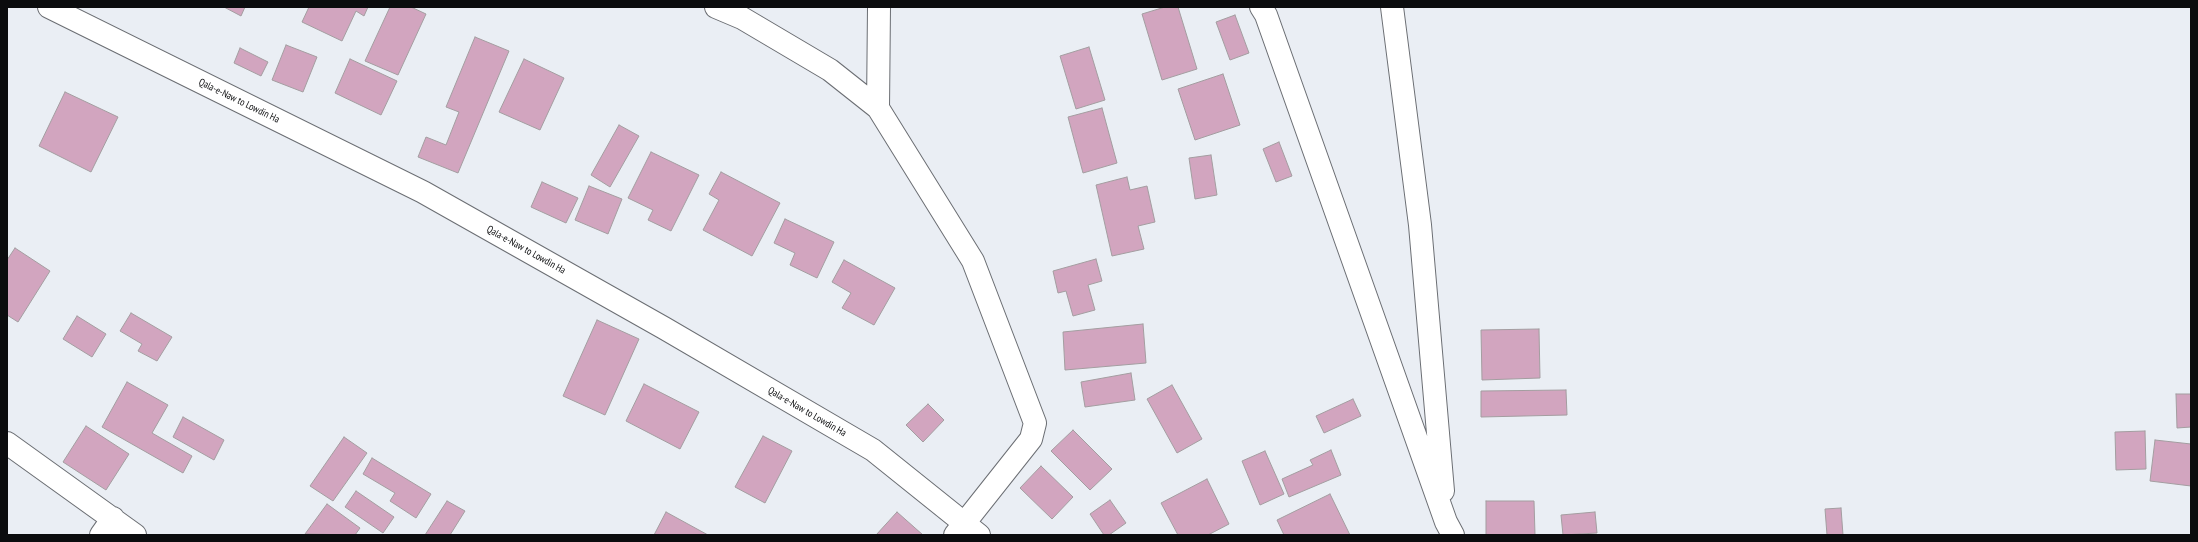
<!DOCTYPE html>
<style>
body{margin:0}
#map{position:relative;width:2198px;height:542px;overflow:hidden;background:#eaeef4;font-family:"PT Sans Narrow",sans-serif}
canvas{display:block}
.frame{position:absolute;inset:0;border:8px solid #0b0c0e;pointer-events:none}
</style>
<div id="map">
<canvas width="2198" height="542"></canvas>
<div class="frame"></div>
</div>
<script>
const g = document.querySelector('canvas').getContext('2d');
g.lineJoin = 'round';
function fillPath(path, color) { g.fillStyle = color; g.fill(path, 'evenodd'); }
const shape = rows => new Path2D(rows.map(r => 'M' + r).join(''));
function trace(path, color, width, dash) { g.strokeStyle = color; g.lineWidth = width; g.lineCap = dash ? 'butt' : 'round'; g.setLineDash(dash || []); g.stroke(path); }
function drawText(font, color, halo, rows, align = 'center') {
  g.font = font + ' "PT Sans Narrow",sans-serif'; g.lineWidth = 3.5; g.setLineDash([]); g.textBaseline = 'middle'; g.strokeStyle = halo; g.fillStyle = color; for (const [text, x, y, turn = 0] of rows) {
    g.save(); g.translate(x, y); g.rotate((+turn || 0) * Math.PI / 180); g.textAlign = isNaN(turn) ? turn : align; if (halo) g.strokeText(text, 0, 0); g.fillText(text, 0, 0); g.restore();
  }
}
const building = shape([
 [224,7,245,7,241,16,224,7],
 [309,7,368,7,364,16,356,11,342,41,302,22,309,7],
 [390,7,411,7,426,14,398,75,365,61,390,7],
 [1165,7,1178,7,1197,69,1162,80,1142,14,1165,7],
 [1235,15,1249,53,1230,60,1216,22,1235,15],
 [475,37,509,51,458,173,418,157,426,137,446,145,459,112,446,107,475,37],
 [286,45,317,57,303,92,272,80,286,45],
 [1089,47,1105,100,1076,109,1060,56,1089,47],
 [240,48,268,62,261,76,234,63,240,48],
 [350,59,397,81,381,115,335,93,350,59],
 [524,59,564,78,540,130,499,112,524,59],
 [1223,74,1240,125,1195,140,1178,89,1223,74],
 [65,92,118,117,91,172,39,146,65,92],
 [1102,108,1117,163,1083,173,1068,117,1102,108],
 [619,125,639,136,610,187,591,175,619,125],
 [1279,142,1292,176,1276,182,1263,149,1279,142],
 [651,152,699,175,671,231,648,220,653,210,628,198,651,152],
 [1211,155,1217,195,1195,199,1189,158,1211,155],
 [721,172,780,203,752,256,703,230,719,200,709,194,721,172],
 [1127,177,1130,190,1147,186,1155,222,1138,226,1144,249,1112,256,1096,185,1127,177],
 [542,182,578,198,566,223,531,207,542,182],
 [589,186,622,199,608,234,575,220,589,186],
 [785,219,834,242,817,278,790,265,795,253,774,243,785,219],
 [15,248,50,271,18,322,7,315,7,260,15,248],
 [1096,259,1102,281,1088,285,1095,310,1073,316,1066,291,1058,293,1053,271,1096,259],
 [844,260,895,288,874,325,842,308,851,293,832,282,844,260],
 [131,313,172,337,157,361,138,351,142,344,120,331,131,313],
 [77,316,106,334,92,357,63,339,77,316],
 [597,320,639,339,605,415,563,396,597,320],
 [1143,324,1146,363,1065,370,1063,332,1143,324],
 [1539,329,1540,378,1482,380,1481,330,1539,329],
 [1131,373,1135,400,1085,407,1081,382,1131,373],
 [127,382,168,405,152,433,192,456,183,473,102,427,127,382],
 [644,384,699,412,680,449,626,421,644,384],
 [1172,385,1202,439,1177,453,1147,399,1172,385],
 [1566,390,1567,415,1481,417,1481,391,1566,390],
 [2176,394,2191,394,2191,427,2177,428,2176,394],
 [1353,399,1361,416,1324,433,1316,416,1353,399],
 [928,404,944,420,923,442,906,425,928,404],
 [183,417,224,440,214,460,173,437,183,417],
 [86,426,129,454,106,490,63,462,86,426],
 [1073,430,1112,469,1090,490,1051,451,1073,430],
 [2145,431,2146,469,2116,470,2115,432,2145,431],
 [763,436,792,451,765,503,735,487,763,436],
 [344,437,367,453,333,501,310,486,344,437],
 [2155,440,2191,444,2191,486,2150,481,2155,440],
 [1331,450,1341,475,1289,497,1282,479,1313,465,1310,460,1331,450],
 [1265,451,1284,494,1260,505,1242,461,1265,451],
 [372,458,431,494,416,518,390,501,395,493,363,474,372,458],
 [1041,466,1073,497,1052,519,1020,488,1041,466],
 [1207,479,1229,524,1208,535,1178,535,1161,503,1207,479],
 [356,491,394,517,383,533,345,507,356,491],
 [1330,494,1350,535,1284,535,1277,520,1330,494],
 [1110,500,1126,523,1109,535,1104,535,1090,514,1110,500],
 [447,501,465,511,450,535,425,535,447,501],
 [1486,501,1534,501,1535,535,1486,535,1486,501],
 [327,504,360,528,355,535,305,534,327,504],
 [1841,508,1843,535,1827,535,1825,509,1841,508],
 [666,512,708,535,654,535,666,512],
 [897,512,923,535,876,535,897,512],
 [1595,512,1597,533,1563,535,1561,515,1595,512]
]);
const minor = shape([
 [716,7,742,18,830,70,878,108,973,261,1035,423,1031,439,955,535],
 [1261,7,1266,15,1446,522,1453,535],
 [1392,7,1420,225,1443,491],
 [878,108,879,7],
 [7,443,135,535],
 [101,535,113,518]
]);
const secondary = shape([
 [49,7,423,192,664,328,873,450,979,535]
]);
const streetNames = [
 ["Qala-e-Naw to Lowdin Ha",239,101,26],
 ["Qala-e-Naw to Lowdin Ha",526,250,29],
 ["Qala-e-Naw to Lowdin Ha",807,412,30]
];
fillPath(building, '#d2a5bf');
trace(building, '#a39da0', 1);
trace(minor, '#6b6e73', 24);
trace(secondary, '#6b6e73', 24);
trace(minor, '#fff', 22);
trace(secondary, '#fff', 22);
drawText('10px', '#0b0c0e', '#fff', streetNames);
</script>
